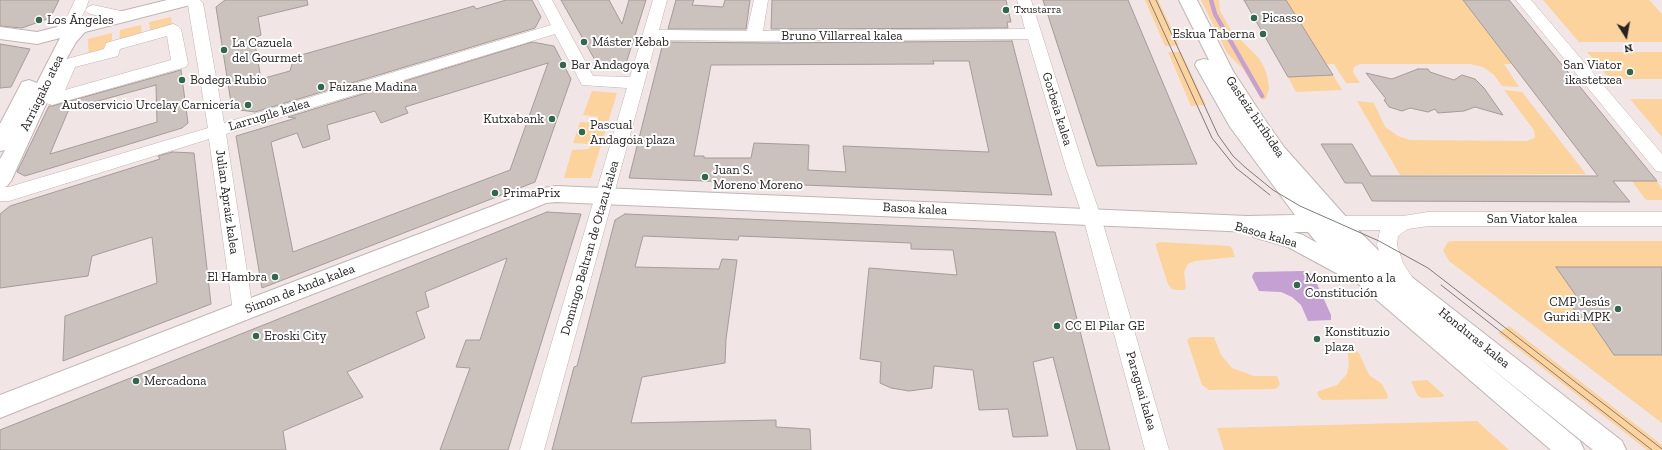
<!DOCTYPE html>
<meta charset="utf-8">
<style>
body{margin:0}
#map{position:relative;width:1662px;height:450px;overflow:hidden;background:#f1e5e5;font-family:"Zilla Slab",serif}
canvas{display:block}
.north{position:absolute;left:1606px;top:16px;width:40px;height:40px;-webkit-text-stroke:3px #fff;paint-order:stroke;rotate:169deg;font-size:11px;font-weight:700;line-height:16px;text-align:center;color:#272323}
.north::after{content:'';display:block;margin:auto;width:14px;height:18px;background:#272323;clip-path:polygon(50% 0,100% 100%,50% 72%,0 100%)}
</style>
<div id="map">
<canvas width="1662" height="450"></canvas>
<div class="north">N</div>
</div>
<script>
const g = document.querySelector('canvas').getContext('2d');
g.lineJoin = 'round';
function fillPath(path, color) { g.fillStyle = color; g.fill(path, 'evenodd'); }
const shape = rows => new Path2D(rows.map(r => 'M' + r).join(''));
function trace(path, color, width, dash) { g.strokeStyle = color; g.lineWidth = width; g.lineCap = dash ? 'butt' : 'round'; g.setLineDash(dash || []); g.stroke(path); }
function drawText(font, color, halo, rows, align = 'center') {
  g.font = font + ' "Zilla Slab",serif'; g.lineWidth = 4; g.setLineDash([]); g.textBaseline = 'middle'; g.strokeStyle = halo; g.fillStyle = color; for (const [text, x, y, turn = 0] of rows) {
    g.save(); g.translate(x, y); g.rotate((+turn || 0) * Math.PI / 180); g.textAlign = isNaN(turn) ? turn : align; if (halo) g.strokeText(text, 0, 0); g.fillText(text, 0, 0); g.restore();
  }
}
const green = shape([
 [1145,0,1158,0,1179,45,1165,46],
 [1201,0,1219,0,1220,11,1231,30,1258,57,1263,65,1267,75,1269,88,1266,99,1262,100,1243,69,1227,53],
 [1286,0,1463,0,1512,64,1504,64,1519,87,1502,86,1494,75,1483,67,1470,64,1360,64,1354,67,1353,72,1360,83,1346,83,1334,64,1325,64],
 [1543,0,1649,0,1662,14,1662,42,1579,42],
 [171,17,173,29,151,35,149,22],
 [141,25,142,38,119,44,120,30],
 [112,33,112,52,89,59,88,39],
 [1168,52,1181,52,1206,105,1191,106],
 [1587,52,1662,52,1662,79,1610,79],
 [1333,75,1342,90,1296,92,1288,77],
 [1504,90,1522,92,1586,174,1400,175,1357,101,1374,103,1385,127,1398,136,1410,140,1526,141,1535,138,1534,130],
 [592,91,617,93,591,178,564,178,572,150,589,149,590,144,573,143,580,122,597,123,598,117,583,115],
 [1630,99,1662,99,1662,137],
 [1632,181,1657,181,1662,190,1662,200,1646,200],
 [1453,241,1662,241,1662,423,1449,261,1443,250,1448,242],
 [1160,242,1229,246,1232,248,1235,257,1195,261,1188,264,1184,272,1186,288,1184,290,1176,290,1172,289,1168,284,1156,247,1156,244],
 [1509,326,1662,445,1662,450,1647,450,1498,333],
 [1191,337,1214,337,1221,355,1232,368,1254,376,1277,376,1280,384,1278,387,1275,389,1209,390,1202,385,1187,340],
 [1351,347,1359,353,1369,375,1382,384,1388,396,1387,399,1322,400,1319,397,1317,393,1319,391,1337,385,1347,374,1349,365,1347,348],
 [1427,380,1444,395,1443,397,1422,398,1418,396,1411,382,1413,381],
 [1477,421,1509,450,1224,450,1217,428]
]);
const water = shape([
 [1303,271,1307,271,1313,275,1331,315,1331,320,1308,321,1301,305,1292,297,1281,292,1259,291,1252,277,1253,274,1255,272]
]);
const stream = shape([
 [1211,0,1215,14,1262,96]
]);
const building = shape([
 [0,0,59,0,50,18,22,28,0,26,0,0],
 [225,0,307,0,308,5,258,17,261,35,254,38,261,79,290,71,294,57,474,6,476,9,506,0,532,0,541,17,535,28,255,112,232,109,216,7,225,0],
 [561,0,609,0,622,24,629,0,646,0,624,70,600,69,561,0],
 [676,0,694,0,692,5,723,7,725,0,750,0,746,29,668,29,676,0],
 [772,0,1006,0,1011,22,1007,22,1008,28,771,29,772,0],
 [1043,0,1128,0,1197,164,1097,166,1043,0],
 [1244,0,1286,0,1333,75,1288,77,1244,0],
 [1463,0,1509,0,1657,181,1613,181,1630,202,1372,201,1362,183,1345,183,1321,144,1352,144,1371,176,1598,176,1463,0],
 [1012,41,1052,195,629,178,663,43,665,42,770,43,1012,41],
 [933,61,969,61,989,152,843,146,846,172,808,170,809,145,754,143,751,158,704,158,704,156,694,156,711,65,934,64,933,61],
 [532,42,554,46,571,79,535,182,262,288,236,136,296,118,288,117,532,42],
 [548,63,510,170,293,252,271,142,297,133,303,148,330,139,327,125,375,111,381,123,408,113,405,107,548,63],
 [0,44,30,49,11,87,0,88,0,44],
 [1418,69,1428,69,1430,72,1454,80,1462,75,1475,79,1484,88,1503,115,1475,107,1464,111,1438,113,1435,109,1428,112,1410,108,1402,111,1389,107,1384,100,1386,99,1366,73,1392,79,1418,69],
 [181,70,188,123,182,128,25,176,17,172,49,106,52,106,181,70],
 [156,85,157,122,50,154,69,109,156,85],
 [172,152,194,153,211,304,63,361,65,316,157,283,152,237,92,256,88,276,0,288,0,214,10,206,160,159,158,156,172,152],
 [547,212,581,214,508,450,440,450,470,368,456,367,466,340,480,340,507,258,425,292,429,307,416,312,425,338,347,372,363,397,283,431,286,450,0,450,0,430,547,212],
 [625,214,1055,232,1110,450,1077,450,1053,357,1033,362,1048,436,1013,437,1008,409,979,410,973,370,934,366,932,388,909,391,891,388,880,383,881,362,860,359,869,268,957,275,953,250,911,249,911,243,739,236,738,240,643,236,635,267,719,269,722,259,737,260,726,339,725,363,642,377,631,423,776,420,776,427,810,429,811,450,552,450,574,367,577,366,615,220,625,214],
 [1556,267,1662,267,1662,355,1614,355,1588,317,1579,317,1568,300,1579,300,1556,267]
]);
const street = shape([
 [75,0,89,0,85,10,88,7,93,5,130,13,133,16,130,19,125,21,112,20,88,13,85,10,80,20,64,36,59,38,54,36,51,33,68,15,75,0],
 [184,0,200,0,203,3,224,123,551,25,538,0,552,0,593,76,630,77,653,0,667,0,659,30,747,31,754,0,768,0,763,31,1025,29,1017,0,1031,0,1084,168,1101,217,1169,450,1145,450,1083,217,1066,168,1028,39,753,41,656,40,544,450,520,450,627,88,582,85,555,34,226,134,253,311,250,317,243,319,236,317,233,311,209,139,9,201,0,201,0,187,9,187,208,128,188,5,184,0],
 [1516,0,1531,0,1662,154,1662,172,1656,171,1516,0],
 [173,24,178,26,181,29,188,63,186,67,52,105,46,103,44,99,63,60,104,49,106,43,173,24],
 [167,36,171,60,65,90,75,67,118,56,120,49,167,36],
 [1428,212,1662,212,1662,226,1428,226,1408,229,1398,236,1397,245,1403,263,1417,285,1414,291,1407,293,1400,291,1384,265,1377,245,1380,230,1338,230,1331,228,1329,223,1331,218,1338,216,1403,216,1428,212]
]);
const secondary = shape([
 [167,0,197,0,194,4,85,32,76,42,67,58,11,181,7,186,0,189,0,159,5,150,0,151,0,124,22,82,29,80,37,83,60,38,37,44,0,39,0,27,37,32,167,0]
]);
const primary = shape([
 [1179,0,1197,0,1233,71,1265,120,1284,147,1356,228,1381,253,1622,441,1626,450,1593,450,1474,354,1580,441,1584,450,1551,450,1349,276,1346,277,1338,274,1288,247,1253,237,1251,232,556,202,546,203,527,211,251,318,0,418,0,395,235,304,511,199,544,188,556,186,1247,216,1295,215,1230,127,1195,65,1197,61,1204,59,1209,60,1179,0],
 [1293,232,1308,232,1317,243,1303,235,1293,232]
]);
const tram = shape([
 [1149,0,1212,138,1236,168,1270,195],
 [1156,0,1218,135,1233,156,1246,168,1273,190,1300,206,1379,241,1428,268,1662,449],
 [1441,285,1652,450]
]);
const markers = [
 [1006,10,4,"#31674d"],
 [1254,18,4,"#31674d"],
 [39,20,4,"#31674d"],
 [1263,34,4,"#31674d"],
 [584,42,4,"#31674d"],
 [224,50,4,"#31674d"],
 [563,65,4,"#31674d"],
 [1630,72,4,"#31674d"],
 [182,80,4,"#31674d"],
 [321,87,4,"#31674d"],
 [248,105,4,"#31674d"],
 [552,119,4,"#31674d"],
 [582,132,4,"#31674d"],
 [705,177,4,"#31674d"],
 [495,193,4,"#31674d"],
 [275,277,4,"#31674d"],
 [1297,285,4,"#31674d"],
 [1618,309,4,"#31674d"],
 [1057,326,4,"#31674d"],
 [256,336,4,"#31674d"],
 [1317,339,4,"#31674d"],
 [136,381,4,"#31674d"]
];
const farPoinames = [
 ["Txustarra",1014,10]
];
const poiNames = [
 ["Picasso",1262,18],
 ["Los Ángeles",47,20],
 ["Eskua Taberna",1255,34,"right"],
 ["Máster Kebab",592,42],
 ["La Cazuela",232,43],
 ["del Gourmet",232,58],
 ["Bar Andagoya",571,65],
 ["San Viator",1622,65,"right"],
 ["ikastetxea",1622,80,"right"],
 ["Bodega Rubio",190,80],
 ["Faizane Madina",329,87],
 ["Autoservicio Urcelay Carnicería",240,105,"right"],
 ["Kutxabank",544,119,"right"],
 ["Pascual",590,125],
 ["Andagoia plaza",590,140],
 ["Juan S.",713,170],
 ["Moreno Moreno",713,185],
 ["PrimaPrix",503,193],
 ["El Hambra",267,277,"right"],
 ["Monumento a la",1305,278],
 ["Constitución",1305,293],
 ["CMP Jesús",1610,302,"right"],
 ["Guridi MPK",1610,317,"right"],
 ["CC El Pilar GE",1065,326],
 ["Konstituzio",1325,332],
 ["plaza",1325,347],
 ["Eroski City",264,336],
 ["Mercadona",144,381]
];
const streetNames = [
 ["Bruno Villarreal kalea",842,36],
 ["Arriagako atea",42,93,-64],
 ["Gorbeia kalea",1057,109,73],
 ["Larrugile kalea",269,115,-17],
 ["Gasteiz hiribidea",1255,117,56],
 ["Julian Apraiz kalea",227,202,82],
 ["Basoa kalea",915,209,3],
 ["San Viator kalea",1532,219],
 ["Basoa kalea",1266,235,16],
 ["Domingo Beltran de Otazu kalea",590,248,-74],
 ["Simon de Anda kalea",300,289,-21],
 ["Honduras kalea",1474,338,39],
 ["Paraguai kalea",1141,391,74]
];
fillPath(green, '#fcd39d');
fillPath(water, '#c5a0d3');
trace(stream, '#c5a0d3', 4.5);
fillPath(building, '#cbc1bd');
trace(building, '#a59b97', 1);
trace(street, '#c0b5b5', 1);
trace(secondary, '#c0b5b5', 2);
trace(primary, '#c0b5b5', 2);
fillPath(street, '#fff');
fillPath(secondary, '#fff');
fillPath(primary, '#fff');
trace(tram, '#827a7a', 1);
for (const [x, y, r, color] of markers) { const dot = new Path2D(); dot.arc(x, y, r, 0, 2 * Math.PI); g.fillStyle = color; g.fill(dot); trace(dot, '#fff', 1.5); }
drawText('11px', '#272323', '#fff', farPoinames, 'left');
drawText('13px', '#272323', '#fff', poiNames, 'left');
drawText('13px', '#272323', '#fff', streetNames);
</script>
